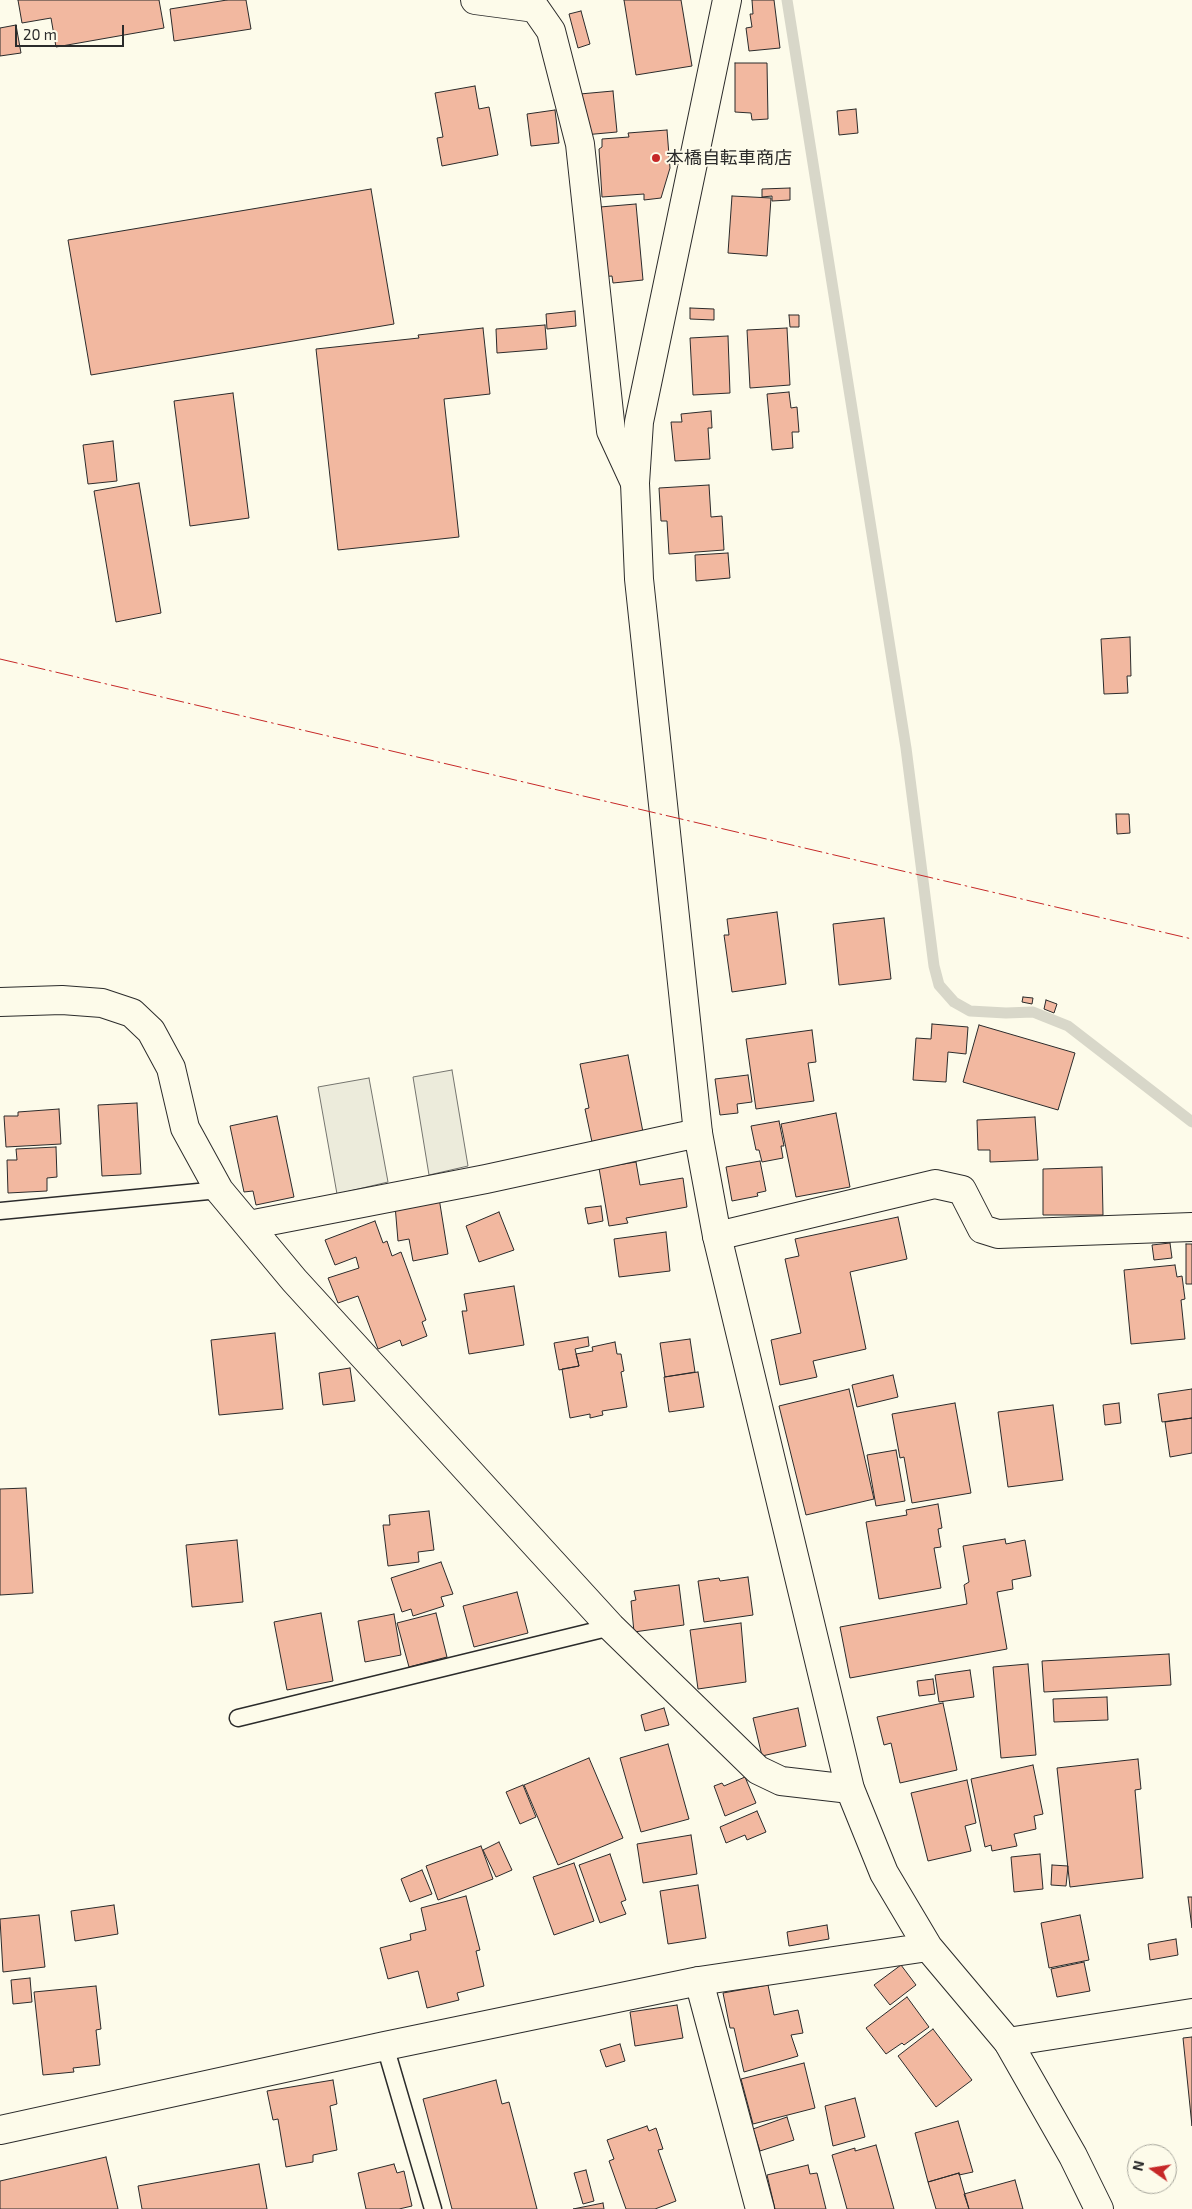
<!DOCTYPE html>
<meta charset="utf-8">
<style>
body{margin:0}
#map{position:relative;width:1192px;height:2209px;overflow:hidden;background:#fdfbea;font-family:"Exo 2",sans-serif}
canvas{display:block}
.north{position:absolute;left:1127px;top:2144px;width:50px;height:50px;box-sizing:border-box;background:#fdfbea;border:1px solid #a9a89e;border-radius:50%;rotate:283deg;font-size:14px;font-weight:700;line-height:20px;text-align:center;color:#2b2b2b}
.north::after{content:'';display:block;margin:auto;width:18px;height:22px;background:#c62828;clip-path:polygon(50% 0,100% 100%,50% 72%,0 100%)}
.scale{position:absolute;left:15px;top:25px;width:109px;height:22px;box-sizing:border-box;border:2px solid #2b2b2b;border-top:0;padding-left:6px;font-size:15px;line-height:18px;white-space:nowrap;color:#2b2b2b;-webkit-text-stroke:4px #fdfbea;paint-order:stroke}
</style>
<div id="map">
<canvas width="1192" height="2209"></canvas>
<div class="north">N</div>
<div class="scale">20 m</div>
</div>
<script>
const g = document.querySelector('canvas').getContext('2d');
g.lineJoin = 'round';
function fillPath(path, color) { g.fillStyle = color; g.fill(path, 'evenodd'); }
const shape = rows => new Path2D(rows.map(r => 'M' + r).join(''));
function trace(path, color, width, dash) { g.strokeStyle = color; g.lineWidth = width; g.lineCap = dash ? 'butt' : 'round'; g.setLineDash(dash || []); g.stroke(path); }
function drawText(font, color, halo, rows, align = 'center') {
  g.font = font + ' "Exo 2","Noto Sans JP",sans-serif'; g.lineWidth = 4; g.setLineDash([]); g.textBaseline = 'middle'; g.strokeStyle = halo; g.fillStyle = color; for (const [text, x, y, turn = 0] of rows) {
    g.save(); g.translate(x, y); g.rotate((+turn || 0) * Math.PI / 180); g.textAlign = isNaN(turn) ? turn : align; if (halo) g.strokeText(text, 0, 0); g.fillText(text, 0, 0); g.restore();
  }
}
const green = shape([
 [452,1070,468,1166,429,1175,413,1077,452,1070],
 [369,1078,388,1182,337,1194,318,1087,369,1078]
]);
const stream = shape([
 [787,0,906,748,934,966,939,985,954,1002,970,1011,1006,1013,1033,1012,1068,1026,1192,1122]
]);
const building = shape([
 [18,0,159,0,164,28,56,47,51,18,22,23,18,0],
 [227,0,246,0,251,29,174,41,170,9,227,0],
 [624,0,681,0,692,66,636,75,624,0],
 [752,0,774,0,780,48,749,51,746,28,752,27,750,14,753,14,752,0],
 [581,11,590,44,578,48,569,14,581,11],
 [16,25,21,53,0,56,0,28,16,25],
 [735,63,767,63,768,119,752,120,751,113,735,112,735,63],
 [475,86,479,109,489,107,498,155,442,166,437,138,443,137,435,93,475,86],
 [613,91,617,132,584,135,580,94,613,91],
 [856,109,858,133,839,135,837,111,856,109],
 [555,110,559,143,531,146,527,114,555,110],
 [667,130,670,168,661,198,644,200,644,194,602,197,599,149,602,147,602,139,629,137,628,133,667,130],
 [790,188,790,200,772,201,772,196,762,197,762,189,790,188],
 [371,189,394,324,91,375,68,240,371,189],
 [732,196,771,198,767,256,728,253,732,196],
 [636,204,643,280,613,283,612,276,599,277,600,207,636,204],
 [690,308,714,309,714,320,690,319,690,308],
 [575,311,576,326,547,329,546,314,575,311],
 [789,315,799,315,799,327,790,327,789,315],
 [545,325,547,349,497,353,496,329,545,325],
 [483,328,490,394,444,399,459,537,338,550,316,349,419,338,418,335,483,328],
 [787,328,790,385,750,388,747,330,787,328],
 [728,336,730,393,693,395,690,338,728,336],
 [789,392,791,408,797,407,799,432,792,432,793,448,772,450,767,394,789,392],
 [233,393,249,518,190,526,174,401,233,393],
 [711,411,712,428,708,428,710,459,675,461,671,422,682,422,681,414,711,411],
 [113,441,117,481,88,484,83,445,113,441],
 [139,483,161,613,116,622,94,491,139,483],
 [709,485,711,517,722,516,724,550,669,554,667,521,661,521,659,488,709,485],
 [728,553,730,578,696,581,695,555,728,553],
 [1130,637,1131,676,1127,676,1128,693,1104,694,1101,639,1130,637],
 [1116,814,1129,814,1130,833,1117,834,1116,814],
 [777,912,786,984,732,992,724,935,729,935,727,919,777,912],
 [884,918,891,979,839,985,833,924,884,918],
 [1023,997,1033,998,1032,1004,1022,1002,1023,997],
 [1046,1000,1057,1004,1054,1013,1044,1009,1046,1000],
 [932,1024,968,1027,966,1054,948,1052,946,1082,913,1080,916,1038,931,1039,932,1024],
 [979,1025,1075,1053,1058,1110,963,1082,979,1025],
 [812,1030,816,1062,808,1063,814,1101,756,1109,746,1039,812,1030],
 [628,1055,643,1132,592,1142,585,1109,589,1108,580,1064,628,1055],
 [748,1075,752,1102,737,1104,738,1113,720,1115,715,1079,748,1075],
 [137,1103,141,1174,102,1176,98,1105,137,1103],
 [59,1109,61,1144,6,1147,4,1116,18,1116,18,1112,59,1109],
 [836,1113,850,1187,796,1197,781,1124,836,1113],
 [277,1116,294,1197,256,1205,253,1191,244,1192,230,1126,277,1116],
 [1035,1117,1038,1160,990,1162,990,1150,978,1150,977,1120,1035,1117],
 [779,1121,784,1146,781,1146,783,1158,762,1162,759,1150,756,1150,751,1126,779,1121],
 [56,1147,57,1177,47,1178,47,1191,8,1193,7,1160,17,1160,16,1149,56,1147],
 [760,1161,766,1191,757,1193,758,1196,732,1201,726,1167,760,1161],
 [636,1162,640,1185,683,1178,687,1207,626,1218,628,1223,609,1226,599,1168,636,1162],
 [1102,1167,1103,1215,1043,1215,1043,1169,1102,1167],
 [439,1198,448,1254,413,1261,409,1239,398,1241,395,1205,439,1198],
 [601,1206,603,1221,588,1224,585,1208,601,1206],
 [499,1212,514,1250,479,1262,466,1226,499,1212],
 [898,1217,907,1259,850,1272,866,1349,813,1361,817,1377,780,1385,771,1340,801,1333,785,1259,799,1256,795,1239,898,1217],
 [375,1221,383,1243,387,1241,392,1256,401,1252,426,1320,422,1322,427,1336,402,1346,400,1340,378,1349,358,1296,338,1303,328,1278,359,1268,356,1257,335,1265,325,1240,375,1221],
 [666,1232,670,1271,619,1277,614,1239,666,1232],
 [1170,1243,1172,1258,1154,1260,1152,1245,1170,1243],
 [1186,1244,1192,1244,1192,1284,1186,1284,1186,1244],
 [1175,1265,1177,1277,1182,1276,1185,1299,1181,1300,1185,1339,1131,1344,1124,1270,1175,1265],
 [514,1286,524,1345,469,1354,462,1311,467,1311,464,1294,514,1286],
 [275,1333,283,1409,219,1415,211,1340,275,1333],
 [588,1337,589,1346,575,1349,579,1366,559,1370,554,1343,588,1337],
 [690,1339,695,1372,665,1377,660,1343,690,1339],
 [615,1342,617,1354,621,1354,624,1371,621,1372,627,1407,602,1411,603,1415,590,1418,590,1414,570,1418,562,1369,579,1366,576,1354,593,1351,592,1347,615,1342],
 [350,1368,355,1401,323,1405,319,1373,350,1368],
 [698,1372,704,1407,669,1412,664,1377,698,1372],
 [893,1375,898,1397,857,1407,852,1385,893,1375],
 [849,1389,874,1499,806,1515,779,1406,849,1389],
 [1192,1389,1192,1418,1162,1422,1158,1394,1192,1389],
 [955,1403,971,1493,912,1503,904,1457,900,1458,892,1414,955,1403],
 [1119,1403,1121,1423,1105,1425,1103,1405,1119,1403],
 [1053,1405,1063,1480,1008,1487,998,1412,1053,1405],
 [1192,1418,1192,1453,1170,1457,1165,1422,1192,1418],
 [896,1450,905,1501,876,1506,867,1455,896,1450],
 [26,1488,33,1593,0,1595,0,1489,26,1488],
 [938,1504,942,1528,938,1529,941,1547,934,1548,941,1588,879,1599,866,1522,907,1515,906,1510,938,1504],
 [429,1511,434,1550,418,1552,419,1562,388,1566,383,1525,390,1525,389,1515,429,1511],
 [1005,1539,1006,1544,1025,1540,1031,1576,1012,1580,1013,1589,997,1592,1007,1649,850,1678,840,1627,967,1604,964,1585,969,1582,963,1546,1005,1539],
 [237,1540,243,1602,192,1607,186,1545,237,1540],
 [441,1562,453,1594,441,1597,444,1606,413,1616,411,1609,402,1612,391,1578,441,1562],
 [748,1577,753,1615,704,1622,698,1581,719,1578,720,1581,748,1577],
 [679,1585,684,1625,634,1632,631,1601,636,1600,634,1591,679,1585],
 [517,1592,528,1633,474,1647,463,1606,517,1592],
 [321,1613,333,1681,287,1690,274,1622,321,1613],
 [436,1613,447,1657,409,1667,397,1623,436,1613],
 [394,1614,401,1655,365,1662,358,1621,394,1614],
 [741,1623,746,1682,698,1689,690,1630,741,1623],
 [1169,1654,1171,1685,1044,1692,1042,1661,1169,1654],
 [1028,1664,1036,1755,1001,1758,993,1667,1028,1664],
 [970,1670,974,1697,939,1702,935,1675,970,1670],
 [933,1679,935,1694,919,1696,917,1681,933,1679],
 [1107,1697,1108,1720,1054,1722,1053,1699,1107,1697],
 [943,1703,957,1770,900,1783,891,1743,884,1745,877,1717,943,1703],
 [664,1708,669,1725,645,1731,641,1715,664,1708],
 [798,1708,806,1746,762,1756,753,1718,798,1708],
 [668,1744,689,1819,641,1832,620,1758,668,1744],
 [589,1758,623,1838,558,1865,524,1785,589,1758],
 [1138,1759,1141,1789,1135,1790,1143,1878,1070,1887,1057,1768,1138,1759],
 [1033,1765,1043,1814,1034,1816,1036,1829,1014,1834,1017,1846,992,1851,991,1845,985,1847,971,1779,1033,1765],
 [745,1777,756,1803,725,1816,714,1786,722,1783,724,1786,745,1777],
 [967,1780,976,1823,965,1826,971,1851,928,1861,911,1793,967,1780],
 [523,1785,536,1817,520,1824,506,1792,523,1785],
 [757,1811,766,1832,747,1840,745,1835,726,1843,720,1827,757,1811],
 [691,1835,697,1874,643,1883,637,1844,691,1835],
 [499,1842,512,1870,496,1877,483,1850,499,1842],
 [481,1846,493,1879,438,1900,426,1866,481,1846],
 [610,1854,626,1900,621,1902,626,1914,600,1923,579,1865,610,1854],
 [1040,1854,1043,1889,1014,1892,1011,1857,1040,1854],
 [574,1863,594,1921,554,1935,533,1877,574,1863],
 [1052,1865,1068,1866,1066,1886,1051,1885,1052,1865],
 [422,1870,432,1894,410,1902,401,1879,422,1870],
 [698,1885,706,1938,668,1944,660,1891,698,1885],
 [466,1896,480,1950,476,1951,484,1986,457,1993,459,2000,427,2008,418,1971,388,1979,380,1948,411,1940,410,1934,426,1930,421,1908,466,1896],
 [1188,1897,1192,1897,1192,1928,1188,1897],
 [114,1905,118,1934,75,1941,71,1911,114,1905],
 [39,1915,45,1967,3,1972,0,1919,39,1915],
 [1080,1915,1089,1960,1049,1968,1041,1923,1080,1915],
 [827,1925,829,1939,789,1946,787,1932,827,1925],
 [1176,1939,1178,1955,1150,1960,1148,1944,1176,1939],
 [1084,1962,1090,1991,1057,1997,1051,1969,1084,1962],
 [901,1965,916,1985,890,2005,874,1985,901,1965],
 [30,1978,32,2002,13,2004,11,1980,30,1978],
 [768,1985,774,2015,798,2010,803,2033,791,2035,798,2056,744,2072,734,2028,730,2028,723,1993,768,1985],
 [96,1986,101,2029,96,2030,100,2065,73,2068,74,2072,43,2075,34,1992,96,1986],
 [907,1997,929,2027,904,2045,902,2043,886,2054,866,2028,907,1997],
 [677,2005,683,2038,635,2046,630,2012,677,2005],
 [933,2029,972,2080,936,2107,898,2056,933,2029],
 [1192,2037,1192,2126,1183,2038,1192,2037],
 [620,2044,625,2061,606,2067,600,2050,620,2044],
 [804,2063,815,2108,753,2124,741,2079,804,2063],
 [333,2080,337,2104,330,2106,337,2150,313,2155,313,2162,286,2167,278,2119,273,2120,267,2091,333,2080],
 [496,2080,502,2104,509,2102,537,2209,452,2209,423,2099,496,2080],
 [855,2098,865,2137,833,2146,825,2106,855,2098],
 [787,2117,794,2140,760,2151,753,2129,787,2117],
 [958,2121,973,2172,959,2175,959,2173,928,2182,915,2133,958,2121],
 [647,2126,649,2131,656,2128,663,2149,658,2150,676,2201,655,2209,626,2209,609,2161,614,2159,607,2140,647,2126],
 [876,2145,894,2209,847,2209,832,2155,855,2148,855,2151,876,2145],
 [106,2157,118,2209,0,2209,0,2181,106,2157],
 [259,2164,267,2209,142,2209,138,2186,259,2164],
 [394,2164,397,2173,404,2171,412,2206,399,2209,366,2209,358,2173,394,2164],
 [808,2165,810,2174,817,2173,826,2209,775,2209,767,2175,808,2165],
 [586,2170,594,2201,583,2204,574,2173,586,2170],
 [959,2173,969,2209,936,2209,928,2182,959,2173],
 [1015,2180,1023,2209,969,2209,964,2194,1015,2180],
 [603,2203,604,2209,573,2209,603,2203]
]);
const lane = shape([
 [0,1211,219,1190],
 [238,1718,611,1627],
 [385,2046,433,2209]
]);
const street = shape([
 [475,0,535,8,551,31,580,144,611,431,635,483],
 [0,1002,62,1000,102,1003,132,1013,151,1031,171,1068,185,1128,219,1190,294,1280,611,1627,758,1770,781,1781,850,1789],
 [249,1225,486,1179,698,1133],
 [717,1236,935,1184,962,1190,982,1229,998,1234,1192,1227],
 [699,1981,760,2209],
 [1008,2042,1192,2013]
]);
const secondary = shape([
 [727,0,639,422,635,483,639,579,698,1133,717,1236,850,1789,884,1873,928,1947,1008,2042,1073,2156,1099,2209],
 [0,2130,385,2046,699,1981,928,1947]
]);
const power = shape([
 [0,659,1192,939]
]);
const markers = [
 [656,158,5,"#c62828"]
];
const poiNames = [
 ["本橋自転車商店",666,158]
];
fillPath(green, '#ecebdb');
trace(green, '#74746e', 1);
trace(stream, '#d8d7c9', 11);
fillPath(building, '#f2b8a0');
trace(building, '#2b2b2b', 1);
trace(lane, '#2b2b2b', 19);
trace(street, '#2b2b2b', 30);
trace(secondary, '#2b2b2b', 30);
trace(lane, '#fdfbea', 16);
trace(street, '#fdfbea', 28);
trace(secondary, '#fdfbea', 28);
trace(power, '#c62828', 1, [18, 4, 2.5, 4]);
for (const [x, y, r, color] of markers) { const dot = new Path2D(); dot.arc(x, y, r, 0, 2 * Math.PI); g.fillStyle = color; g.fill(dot); trace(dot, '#fdfbea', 2); }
drawText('18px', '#2b2b2b', '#fdfbea', poiNames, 'left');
</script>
